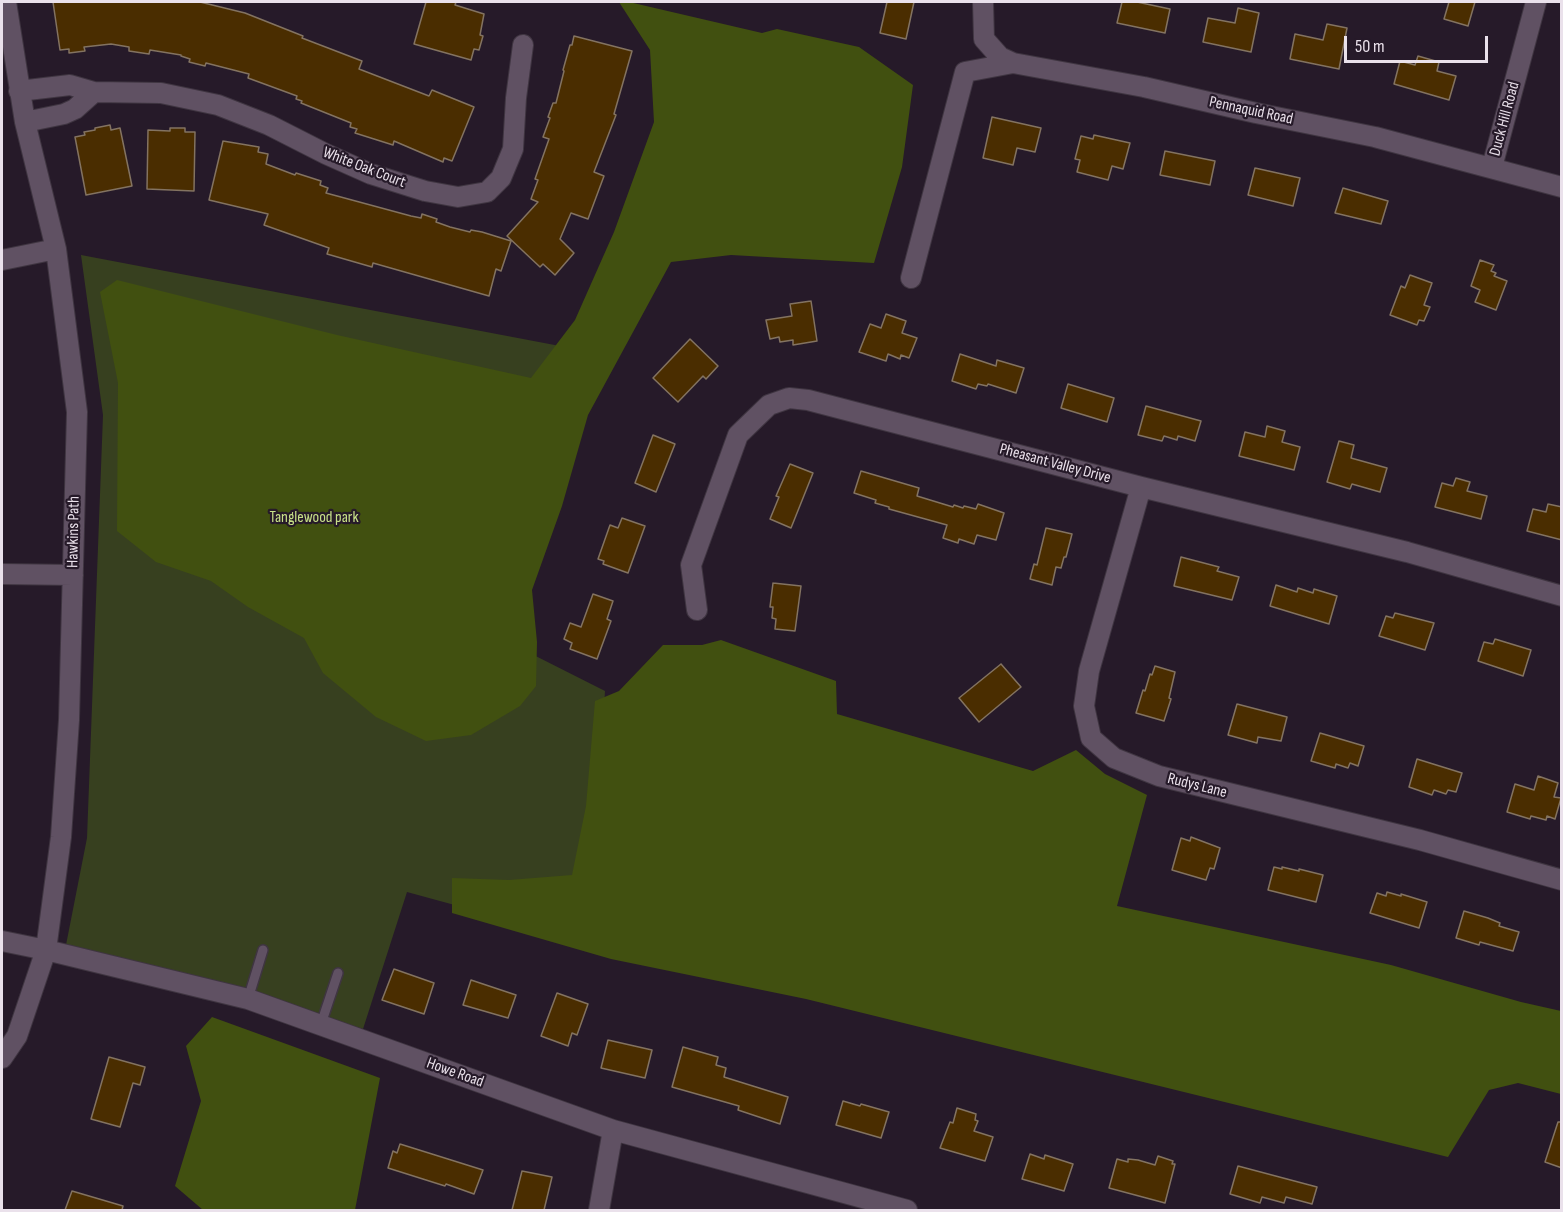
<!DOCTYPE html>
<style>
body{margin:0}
#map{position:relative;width:1563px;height:1212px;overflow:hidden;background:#261a29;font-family:"Sofia Sans Condensed",sans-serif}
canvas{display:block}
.frame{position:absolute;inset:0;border:3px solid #eae1eb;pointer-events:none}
.scale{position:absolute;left:1344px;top:36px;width:144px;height:27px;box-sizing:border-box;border:3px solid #eae1eb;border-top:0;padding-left:8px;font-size:18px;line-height:21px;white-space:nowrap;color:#eae1eb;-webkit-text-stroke:4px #261a29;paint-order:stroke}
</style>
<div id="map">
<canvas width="1563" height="1212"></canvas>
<div class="frame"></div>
<div class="scale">50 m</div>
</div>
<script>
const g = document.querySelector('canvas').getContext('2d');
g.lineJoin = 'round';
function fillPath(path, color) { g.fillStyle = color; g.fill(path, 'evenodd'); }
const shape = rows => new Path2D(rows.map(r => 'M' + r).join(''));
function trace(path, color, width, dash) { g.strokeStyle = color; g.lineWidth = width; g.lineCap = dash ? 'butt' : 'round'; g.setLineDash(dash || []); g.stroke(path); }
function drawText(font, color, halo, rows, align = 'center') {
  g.font = font + ' "Sofia Sans Condensed",sans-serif'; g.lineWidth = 4.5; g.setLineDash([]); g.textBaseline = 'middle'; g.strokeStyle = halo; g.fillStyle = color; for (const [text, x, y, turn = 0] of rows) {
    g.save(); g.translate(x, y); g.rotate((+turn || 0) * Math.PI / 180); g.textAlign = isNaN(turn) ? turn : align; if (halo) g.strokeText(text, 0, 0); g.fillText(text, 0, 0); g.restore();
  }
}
const green = shape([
 [81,255,602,354,500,638,605,691,590,942,407,892,363,1029,66,945,87,838,103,415]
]);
const forest = shape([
 [619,2,629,2,762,33,777,29,859,47,913,85,902,167,874,263,731,255,671,262,588,415,562,506,532,590,537,642,536,686,520,706,471,735,426,741,376,717,323,673,304,638,248,607,211,581,156,562,117,531,118,383,100,292,117,280,337,335,531,378,575,320,614,232,654,122,650,50],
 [721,640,836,681,837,714,1033,771,1076,750,1105,774,1147,795,1117,906,1391,965,1521,1002,1561,1011,1561,1094,1518,1083,1489,1090,1448,1157,806,999,611,959,452,913,452,878,509,880,572,875,586,806,595,701,619,691,663,645,702,645],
 [212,1017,380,1078,355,1210,203,1210,175,1186,201,1101,186,1046]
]);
const building = shape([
 [53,2,200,2,245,13,303,36,302,38,362,61,359,69,429,96,432,90,474,107,452,161,444,158,443,162,394,141,393,145,355,133,357,129,350,127,351,123,301,103,302,101,296,99,297,96,248,78,249,74,206,63,205,66,189,62,190,59,181,56,181,55,150,50,149,54,129,51,129,47,111,44,84,47,85,51,69,53,69,49,60,50,53,2],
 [426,2,456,2,455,5,484,14,480,35,483,36,479,50,474,49,471,60,414,44,426,2],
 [887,2,914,2,906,39,880,33,887,2],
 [1122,2,1137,2,1170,9,1165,33,1117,23,1122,2],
 [1449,2,1475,2,1468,26,1444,19,1449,2],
 [1238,8,1259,13,1251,52,1203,42,1208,18,1235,23,1238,8],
 [1327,24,1347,28,1339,69,1290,59,1295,34,1323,40,1327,24],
 [574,36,632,51,614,114,616,115,594,172,604,176,588,219,571,213,560,239,574,253,555,275,543,264,540,267,507,236,538,202,531,199,538,180,535,179,549,139,543,137,550,118,548,117,553,103,556,103,564,71,563,70,570,45,572,45,574,36],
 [1418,56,1439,62,1437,71,1456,76,1449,100,1394,84,1400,61,1415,65,1418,56],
 [992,117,1041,128,1035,152,1017,148,1013,165,983,158,992,117],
 [110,125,111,130,120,128,132,186,86,195,75,137,85,135,84,132,95,130,95,128,110,125],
 [170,128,185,128,185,132,195,132,194,191,147,189,148,130,170,131,170,128],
 [1094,135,1130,143,1123,169,1112,166,1108,180,1077,172,1080,160,1075,159,1081,136,1093,139,1094,135],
 [223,141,259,147,258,152,268,154,266,164,295,175,296,173,321,181,320,185,328,188,326,193,411,216,421,218,422,214,437,219,436,222,450,227,470,232,471,230,482,232,511,241,501,271,496,269,489,296,373,263,372,267,327,254,329,248,264,225,268,214,209,200,223,141],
 [1165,151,1215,161,1210,185,1160,175,1165,151],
 [1255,168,1300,178,1293,206,1248,195,1255,168],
 [1343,188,1388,201,1381,224,1335,213,1343,188],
 [1480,260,1494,265,1491,271,1496,273,1494,276,1507,281,1496,310,1475,302,1480,290,1471,286,1480,260],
 [1410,275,1432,283,1424,305,1430,307,1424,321,1419,320,1417,325,1390,315,1401,286,1405,288,1410,275],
 [811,301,817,341,793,345,793,340,780,342,779,337,770,339,766,320,792,316,790,304,811,301],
 [886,314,906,321,902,333,917,338,909,358,901,355,900,359,888,354,886,361,859,352,870,324,881,328,886,314],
 [690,339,718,366,706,379,703,376,678,402,653,378,690,339],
 [960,354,996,366,997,360,1024,368,1016,393,988,384,987,386,978,384,976,389,952,381,960,354],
 [1068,384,1114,398,1107,422,1061,408,1068,384],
 [1146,406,1201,421,1195,441,1178,436,1177,440,1164,436,1162,441,1138,435,1146,406],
 [1267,426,1285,431,1282,442,1300,447,1294,470,1239,456,1245,432,1265,437,1267,426],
 [653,435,675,444,656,492,635,483,653,435],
 [1339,441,1354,445,1351,458,1387,468,1380,492,1352,484,1350,489,1327,482,1339,441],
 [790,464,813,473,791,528,770,519,779,497,776,496,790,464],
 [861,471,919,488,917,496,953,507,954,505,963,508,964,506,976,509,978,504,1004,513,996,540,977,535,974,544,959,539,958,543,943,538,947,525,889,509,889,507,875,503,876,500,854,493,861,471],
 [1456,478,1470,482,1467,491,1487,496,1481,519,1435,507,1442,483,1453,486,1456,478],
 [1548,504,1562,507,1562,540,1527,531,1533,509,1546,512,1548,504],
 [622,518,645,526,628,573,603,564,604,561,598,559,610,525,618,528,622,518],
 [1046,528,1072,534,1066,557,1064,557,1061,568,1056,567,1052,585,1030,579,1034,564,1037,565,1046,528],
 [1181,557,1219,567,1217,571,1239,577,1232,600,1174,586,1181,557],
 [773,583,801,586,795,631,775,629,776,619,772,618,773,607,770,607,773,583],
 [1276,585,1297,592,1298,588,1313,593,1314,589,1337,596,1329,624,1270,606,1276,585],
 [593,594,613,601,607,619,611,621,597,659,570,649,572,643,564,639,570,623,581,627,593,594],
 [1395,613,1434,623,1425,650,1379,636,1386,616,1393,618,1395,613],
 [1495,639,1531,650,1523,676,1478,661,1484,642,1493,644,1495,639],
 [1001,664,1021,687,979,722,959,698,1001,664],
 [1155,666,1175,672,1169,698,1171,699,1164,721,1136,713,1143,690,1145,691,1150,674,1152,675,1155,666],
 [1237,704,1287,717,1281,741,1258,737,1257,743,1228,735,1237,704],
 [1320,733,1364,746,1358,766,1350,763,1348,768,1336,764,1335,768,1311,761,1320,733],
 [1417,759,1462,773,1456,792,1448,790,1446,794,1434,790,1432,795,1409,787,1417,759],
 [1538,776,1558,783,1554,797,1561,798,1555,819,1547,816,1546,820,1531,816,1530,819,1507,812,1515,784,1534,790,1538,776],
 [1191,837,1220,848,1214,869,1210,868,1206,880,1172,870,1181,838,1190,841,1191,837],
 [1274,867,1282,869,1282,867,1299,871,1299,869,1323,875,1316,902,1268,890,1274,867],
 [1387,892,1401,896,1401,894,1427,902,1419,928,1370,913,1377,893,1386,896,1387,892],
 [1464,911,1488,918,1500,923,1499,926,1519,932,1513,951,1480,942,1479,945,1456,938,1464,911],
 [394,969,434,983,424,1014,382,1000,394,969],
 [471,980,516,995,508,1018,463,1005,471,980],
 [557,993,588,1004,577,1035,572,1033,568,1046,541,1036,557,993],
 [608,1040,652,1050,645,1078,601,1068,608,1040],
 [683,1047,718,1057,716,1065,726,1068,724,1077,788,1097,780,1124,738,1110,739,1106,672,1087,683,1047],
 [109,1057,145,1067,140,1085,133,1083,120,1127,91,1119,109,1057],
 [843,1101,860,1106,861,1104,889,1112,881,1138,836,1125,843,1101],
 [957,1108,976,1114,975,1120,978,1121,974,1131,993,1137,985,1161,940,1148,950,1122,953,1123,957,1108],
 [1558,1122,1562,1122,1562,1168,1545,1162,1558,1122],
 [400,1144,483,1170,474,1194,446,1184,445,1186,388,1168,393,1151,397,1153,400,1144],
 [1030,1154,1044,1159,1045,1155,1073,1164,1064,1191,1022,1179,1030,1154],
 [1158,1156,1173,1161,1172,1164,1175,1164,1165,1203,1109,1188,1117,1159,1128,1162,1128,1159,1138,1160,1155,1165,1158,1156],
 [1238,1166,1317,1187,1312,1204,1286,1197,1284,1203,1262,1197,1260,1203,1230,1194,1238,1166],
 [522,1171,552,1177,544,1210,512,1210,522,1171],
 [72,1191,123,1206,122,1210,65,1210,72,1191]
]);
const lane = shape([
 [248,999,263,950],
 [321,1024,338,973]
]);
const street = shape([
 [983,2,984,39,1000,57,1013,63,1144,87,1256,113,1375,137,1562,187],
 [19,91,70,85,94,92,161,93,218,105,269,125,326,154,371,174,425,191,458,197,487,192,501,178,513,149,516,98,523,45],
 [25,122,64,114,75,109,94,92],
 [1492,167,1536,2],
 [2,260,56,249],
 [911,278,965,72,1013,63],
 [1141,487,1089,671,1084,706,1091,738,1114,758,1159,776,1420,840,1562,880],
 [2,574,73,575],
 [697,610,691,565,738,435,769,405,789,398,808,400,1141,487,1407,552,1562,596],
 [2,941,46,950,248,999,613,1130,907,1210],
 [2,1058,17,1036,46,950,61,837,69,720,77,412,56,249,25,122,6,2],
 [599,1210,613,1130]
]);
const streetNames = [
 ["Pennaquid Road",1251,111,12],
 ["Duck Hill Road",1505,119,-75],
 ["White Oak Court",364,168,21],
 ["Pheasant Valley Drive",1055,464,15],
 ["Hawkins Path",74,532,-89],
 ["Rudys Lane",1197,786,14],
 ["Howe Road",455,1073,20]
];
const parkNames = [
 ["Tanglewood park",314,518]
];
fillPath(green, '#37401f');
fillPath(forest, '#415010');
fillPath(building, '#4a2d00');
trace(building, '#837361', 1.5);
trace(lane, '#3f3541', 12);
trace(street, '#3f3541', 22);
trace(lane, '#605163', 9);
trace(street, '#605163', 20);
drawText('16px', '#eae1eb', '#261a29', streetNames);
drawText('16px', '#c8e188', '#261a29', parkNames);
</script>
